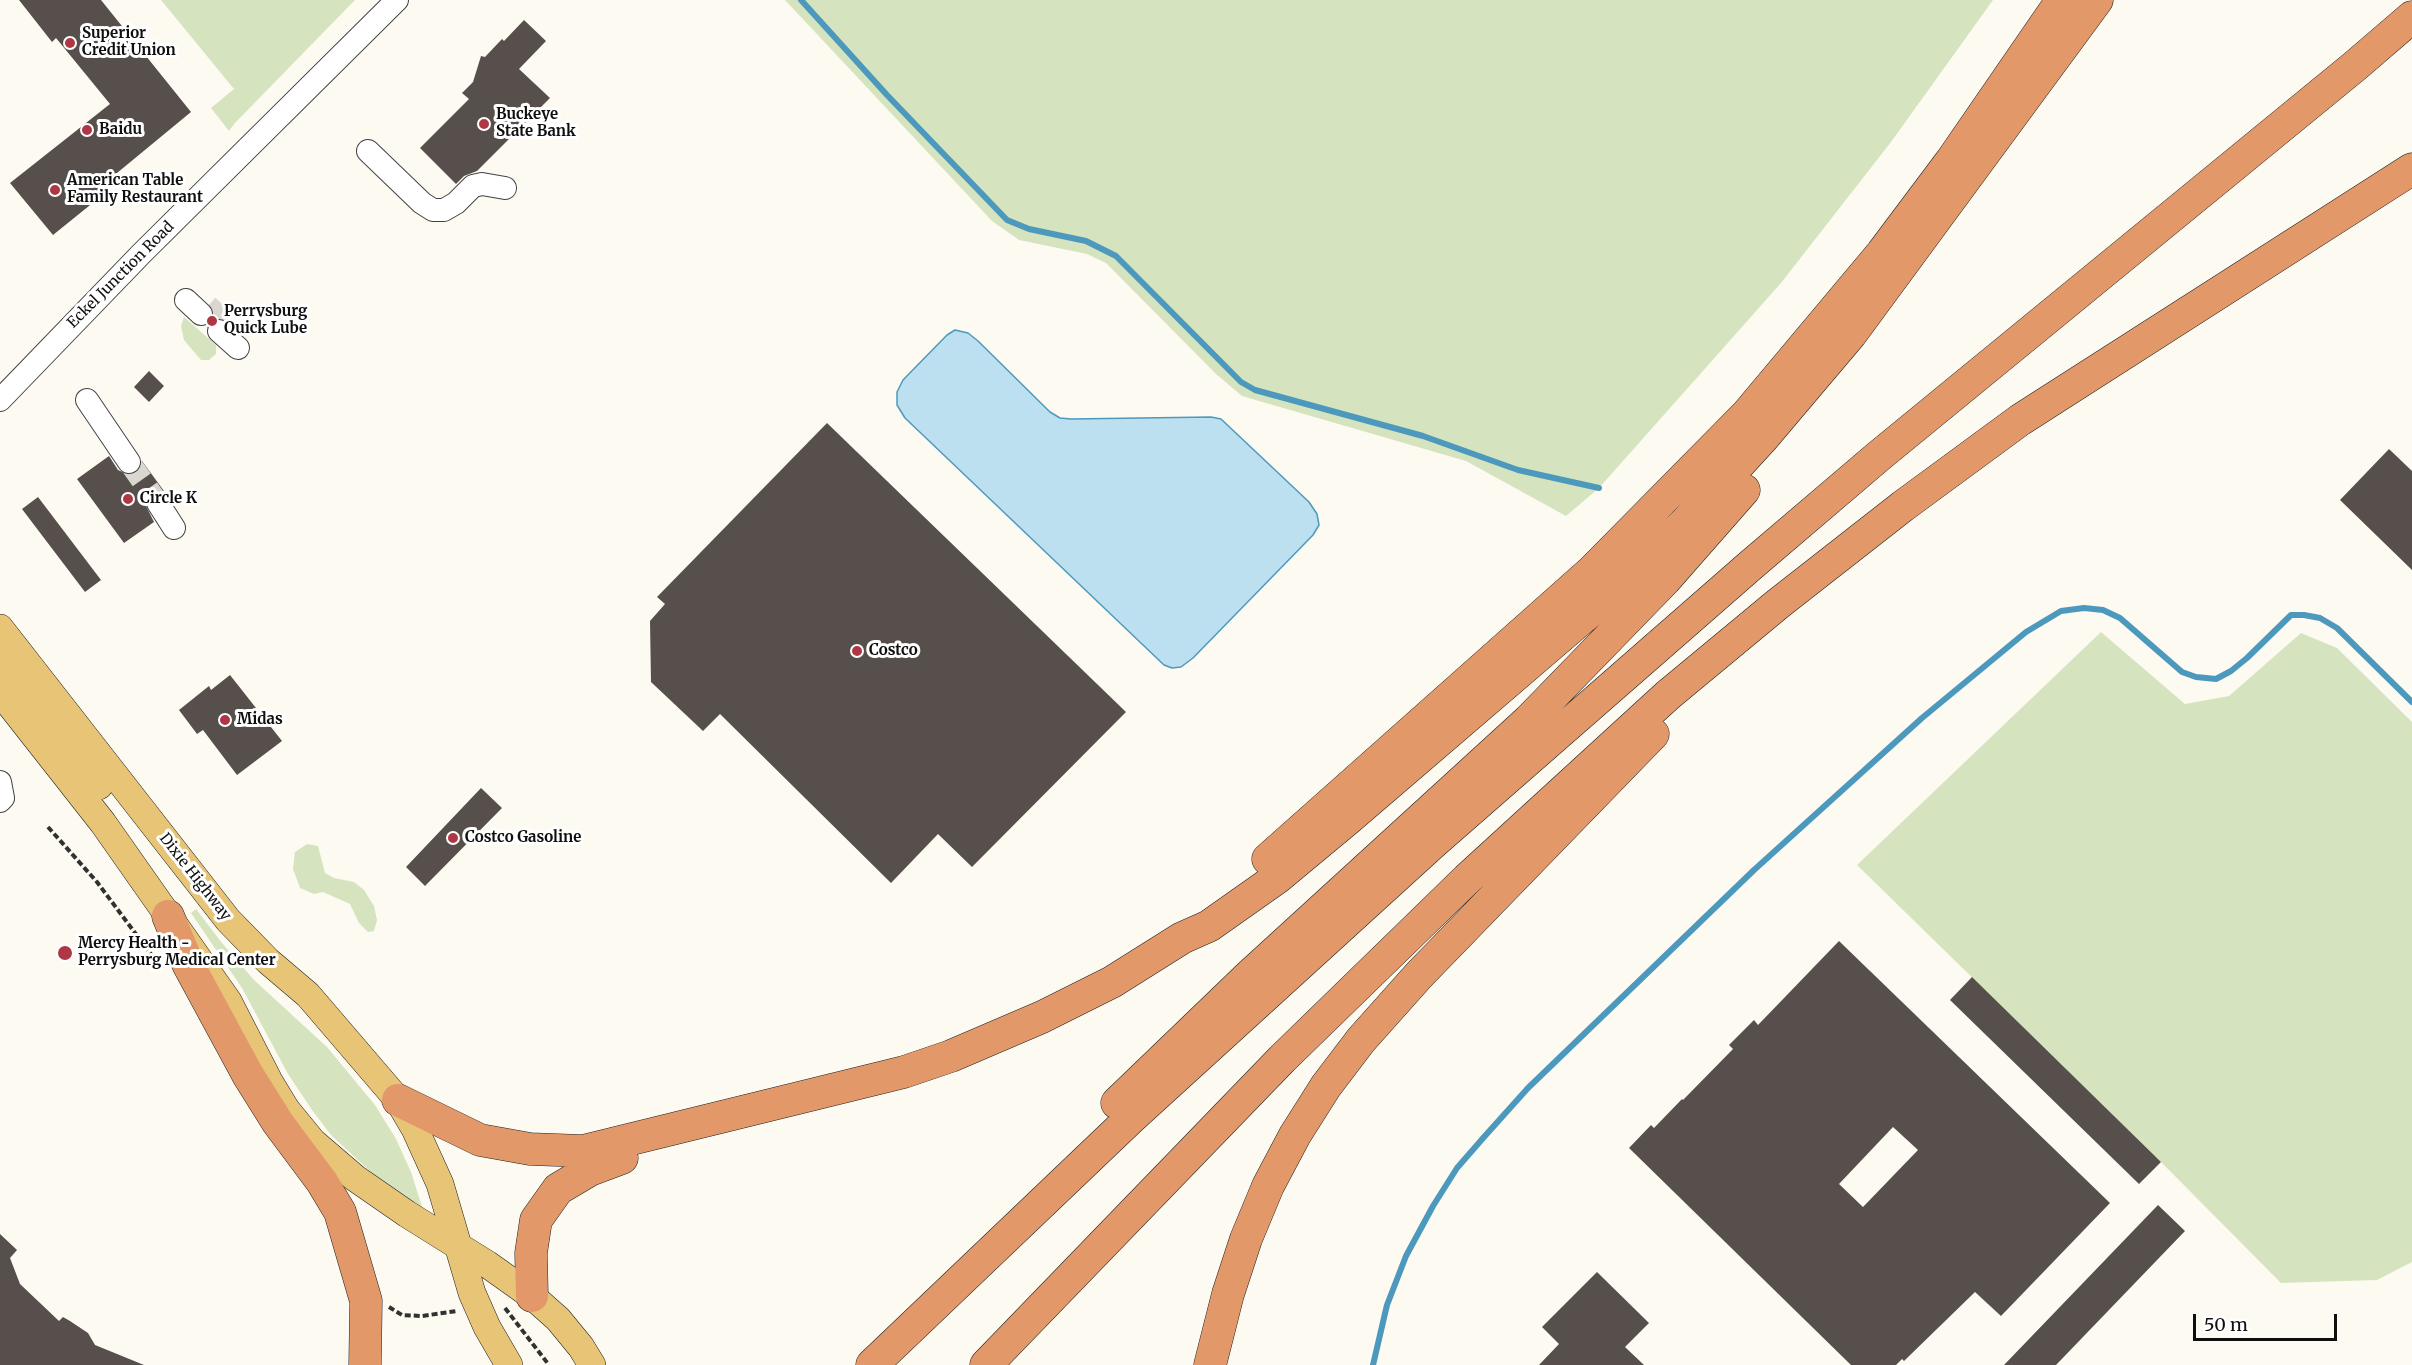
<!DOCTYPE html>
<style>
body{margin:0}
#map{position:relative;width:2412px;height:1365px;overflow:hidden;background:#fdfaf2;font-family:Merriweather,serif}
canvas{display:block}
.scale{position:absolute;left:2193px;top:1314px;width:144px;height:27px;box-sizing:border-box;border:3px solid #0f0f0f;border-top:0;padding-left:8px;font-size:18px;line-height:21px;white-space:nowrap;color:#0f0f0f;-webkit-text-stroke:4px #fff;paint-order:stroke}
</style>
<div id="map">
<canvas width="2412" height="1365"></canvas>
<div class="scale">50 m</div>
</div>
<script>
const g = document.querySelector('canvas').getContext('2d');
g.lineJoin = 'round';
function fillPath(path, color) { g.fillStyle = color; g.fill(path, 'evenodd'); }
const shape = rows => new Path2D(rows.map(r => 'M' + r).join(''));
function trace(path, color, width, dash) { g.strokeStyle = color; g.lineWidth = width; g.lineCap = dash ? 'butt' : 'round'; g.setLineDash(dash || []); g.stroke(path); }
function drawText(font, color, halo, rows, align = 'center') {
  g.font = font + ' Merriweather,serif'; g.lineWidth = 6; g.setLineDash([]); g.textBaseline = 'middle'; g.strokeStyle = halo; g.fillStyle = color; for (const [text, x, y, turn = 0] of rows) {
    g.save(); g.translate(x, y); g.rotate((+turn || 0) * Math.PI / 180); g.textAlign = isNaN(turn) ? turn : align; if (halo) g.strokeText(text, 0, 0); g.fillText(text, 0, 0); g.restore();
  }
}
const green = shape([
 [161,0,355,0,234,124,229,131,211,108,234,89],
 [785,0,1993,0,1891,142,1781,283,1599,488,1566,516,1466,461,1242,396,1216,374,1106,263,1087,254,1019,240,992,221],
 [184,317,216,345,216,354,209,360,201,360,184,340,181,326],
 [2101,632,2185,704,2229,696,2301,633,2337,648,2412,722,2412,1262,2377,1280,2281,1283,2161,1162,1857,865],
 [307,844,318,846,325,873,334,878,354,882,364,890,374,906,377,920,374,931,368,932,359,923,350,904,323,892,314,894,300,888,293,869,295,852],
 [196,909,222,943,254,980,327,1047,375,1105,396,1139,411,1172,423,1210,388,1188,331,1135,312,1110,288,1074,242,988,191,913]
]);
const water = shape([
 [955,330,968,333,978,341,1050,412,1060,418,1071,419,1211,417,1221,419,1309,502,1317,514,1319,525,1313,535,1193,658,1181,667,1172,668,1164,665,905,418,897,405,897,392,903,380,947,335,955,330]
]);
const stream = shape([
 [801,0,887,95,1007,220,1029,229,1086,241,1116,256,1241,382,1255,390,1423,436,1518,470,1599,488],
 [1373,1365,1387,1305,1406,1256,1433,1206,1457,1168,1484,1137,1528,1088,1754,870,1922,718,2026,632,2061,611,2084,608,2103,610,2120,618,2182,672,2196,677,2216,679,2231,671,2247,658,2291,615,2304,615,2320,618,2337,628,2412,702]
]);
const building = shape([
 [19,0,101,0,191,112,100,187,105,193,53,235,10,183,110,104,56,38,52,42],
 [524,20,546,41,519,69,550,98,477,171,464,176,456,184,420,148,469,99,462,93,473,82,481,56,485,57,502,39,504,41],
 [212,302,230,320,229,322,221,318,213,319],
 [149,371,164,386,149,402,134,387],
 [827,423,1126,712,972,867,938,834,891,883,720,714,703,731,651,682,650,621,665,604,657,597],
 [2389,449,2412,471,2412,570,2340,500],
 [109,456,118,470,129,475,137,473,141,467,142,461,164,491,157,490,146,496,145,504,154,522,124,543,77,479],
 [38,497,101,580,85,592,22,509],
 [230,675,282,741,237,775,203,730,197,734,179,710,209,686,211,690],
 [481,788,502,808,425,886,406,867],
 [1839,941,2110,1203,2001,1316,1975,1292,1904,1361,1902,1359,1896,1365,1851,1365,1629,1148,1651,1125,1654,1128,1682,1099,1683,1100,1733,1049,1729,1045,1754,1020,1758,1025],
 [1893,1127,1918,1150,1863,1207,1839,1184],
 [1972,977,2161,1162,2139,1184,1950,1000],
 [2158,1205,2185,1231,2056,1365,2004,1365],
 [0,1234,17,1250,10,1258,20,1284,59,1321,63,1317,70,1321,88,1333,95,1345,144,1365,0,1365],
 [1597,1272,1649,1323,1625,1347,1644,1365,1539,1365,1559,1344,1542,1327]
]);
const minorTunnel = shape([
 [208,306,227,323],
 [129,462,158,503]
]);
const path = shape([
 [48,827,97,882,162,969],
 [389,1307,402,1315,422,1316,457,1311],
 [505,1308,549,1365]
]);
const minor = shape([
 [368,151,422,203,433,210,444,210,456,203,473,186,482,184,505,188],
 [186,300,201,314],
 [219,331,238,348],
 [0,400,141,254,397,0],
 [87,400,129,462],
 [158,503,174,528],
 [0,782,3,798,0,801]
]);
const major = shape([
 [0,628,228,920,268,961,308,995,398,1100,415,1129,440,1184,472,1293,487,1327,509,1365],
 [0,660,99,786],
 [0,692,103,823,228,1001,269,1081,286,1109,313,1142,355,1178,407,1214,487,1264,532,1296,558,1319,581,1347,592,1365]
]);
const highway = shape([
 [1268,859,1592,571,1747,414,1882,253,1951,161,2062,0],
 [168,916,189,966,248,1075,278,1123,322,1182,340,1212,366,1301,365,1365],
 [398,1100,480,1140,530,1149,583,1151,904,1072,951,1056,1042,1017,1112,982,1182,938,1209,926,1277,878,1348,819,1602,601,1684,524,1763,438,1851,334,2097,0],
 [1117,1103,1250,975,1529,720,1665,580,1744,490],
 [532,1296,531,1253,536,1220,558,1189,590,1170,622,1158],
 [872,1365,1131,1118,1433,843,1751,565,1880,455,2355,66,2412,17],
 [986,1365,1282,1059,1467,879,1668,695,1779,603,1903,506,2020,420,2412,169],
 [1210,1365,1228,1294,1246,1239,1268,1186,1295,1135,1326,1086,1361,1040,1419,975,1653,734]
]);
const markers = [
 [70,43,6,"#ae3746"],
 [484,124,6,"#ae3746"],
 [87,130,6,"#ae3746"],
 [55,190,6,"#ae3746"],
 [212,321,6,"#ae3746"],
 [128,499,6,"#ae3746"],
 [857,651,6,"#ae3746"],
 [225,720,6,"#ae3746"],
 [453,838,6,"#ae3746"],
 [65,953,8,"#ae3746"]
];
const poiNames = [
 ["Superior",82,34],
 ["Credit Union",82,51],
 ["Buckeye",496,115],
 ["State Bank",496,132],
 ["Baidu",99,130],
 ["American Table",67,181],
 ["Family Restaurant",67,198],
 ["Perrysburg",224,312],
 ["Quick Lube",224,329],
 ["Circle K",140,499],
 ["Costco",869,651],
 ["Midas",237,720],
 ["Costco Gasoline",465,838],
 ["Mercy Health -",78,944],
 ["Perrysburg Medical Center",78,961]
];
const streetNames = [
 ["Eckel Junction Road",121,275,-45],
 ["Dixie Highway",195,877,52]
];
fillPath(green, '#d5e4bf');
fillPath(water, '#bce0ef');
trace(water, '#4c99bd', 1.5);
trace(stream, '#4c99bd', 6);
fillPath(building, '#564f4c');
trace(minorTunnel, '#d9d7d0', 22, [22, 11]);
trace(minor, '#424242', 24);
trace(major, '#202020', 28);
trace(highway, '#202020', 33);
trace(path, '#313131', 4, [6, 3]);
trace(minor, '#fff', 22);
trace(major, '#e8c477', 27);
trace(highway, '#e3986a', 32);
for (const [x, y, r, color] of markers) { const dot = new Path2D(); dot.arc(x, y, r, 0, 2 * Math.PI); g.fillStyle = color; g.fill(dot); trace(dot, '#fff', 2); }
drawText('bold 15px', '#0f0f0f', '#fff', poiNames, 'left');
drawText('15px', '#0f0f0f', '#fff', streetNames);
</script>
